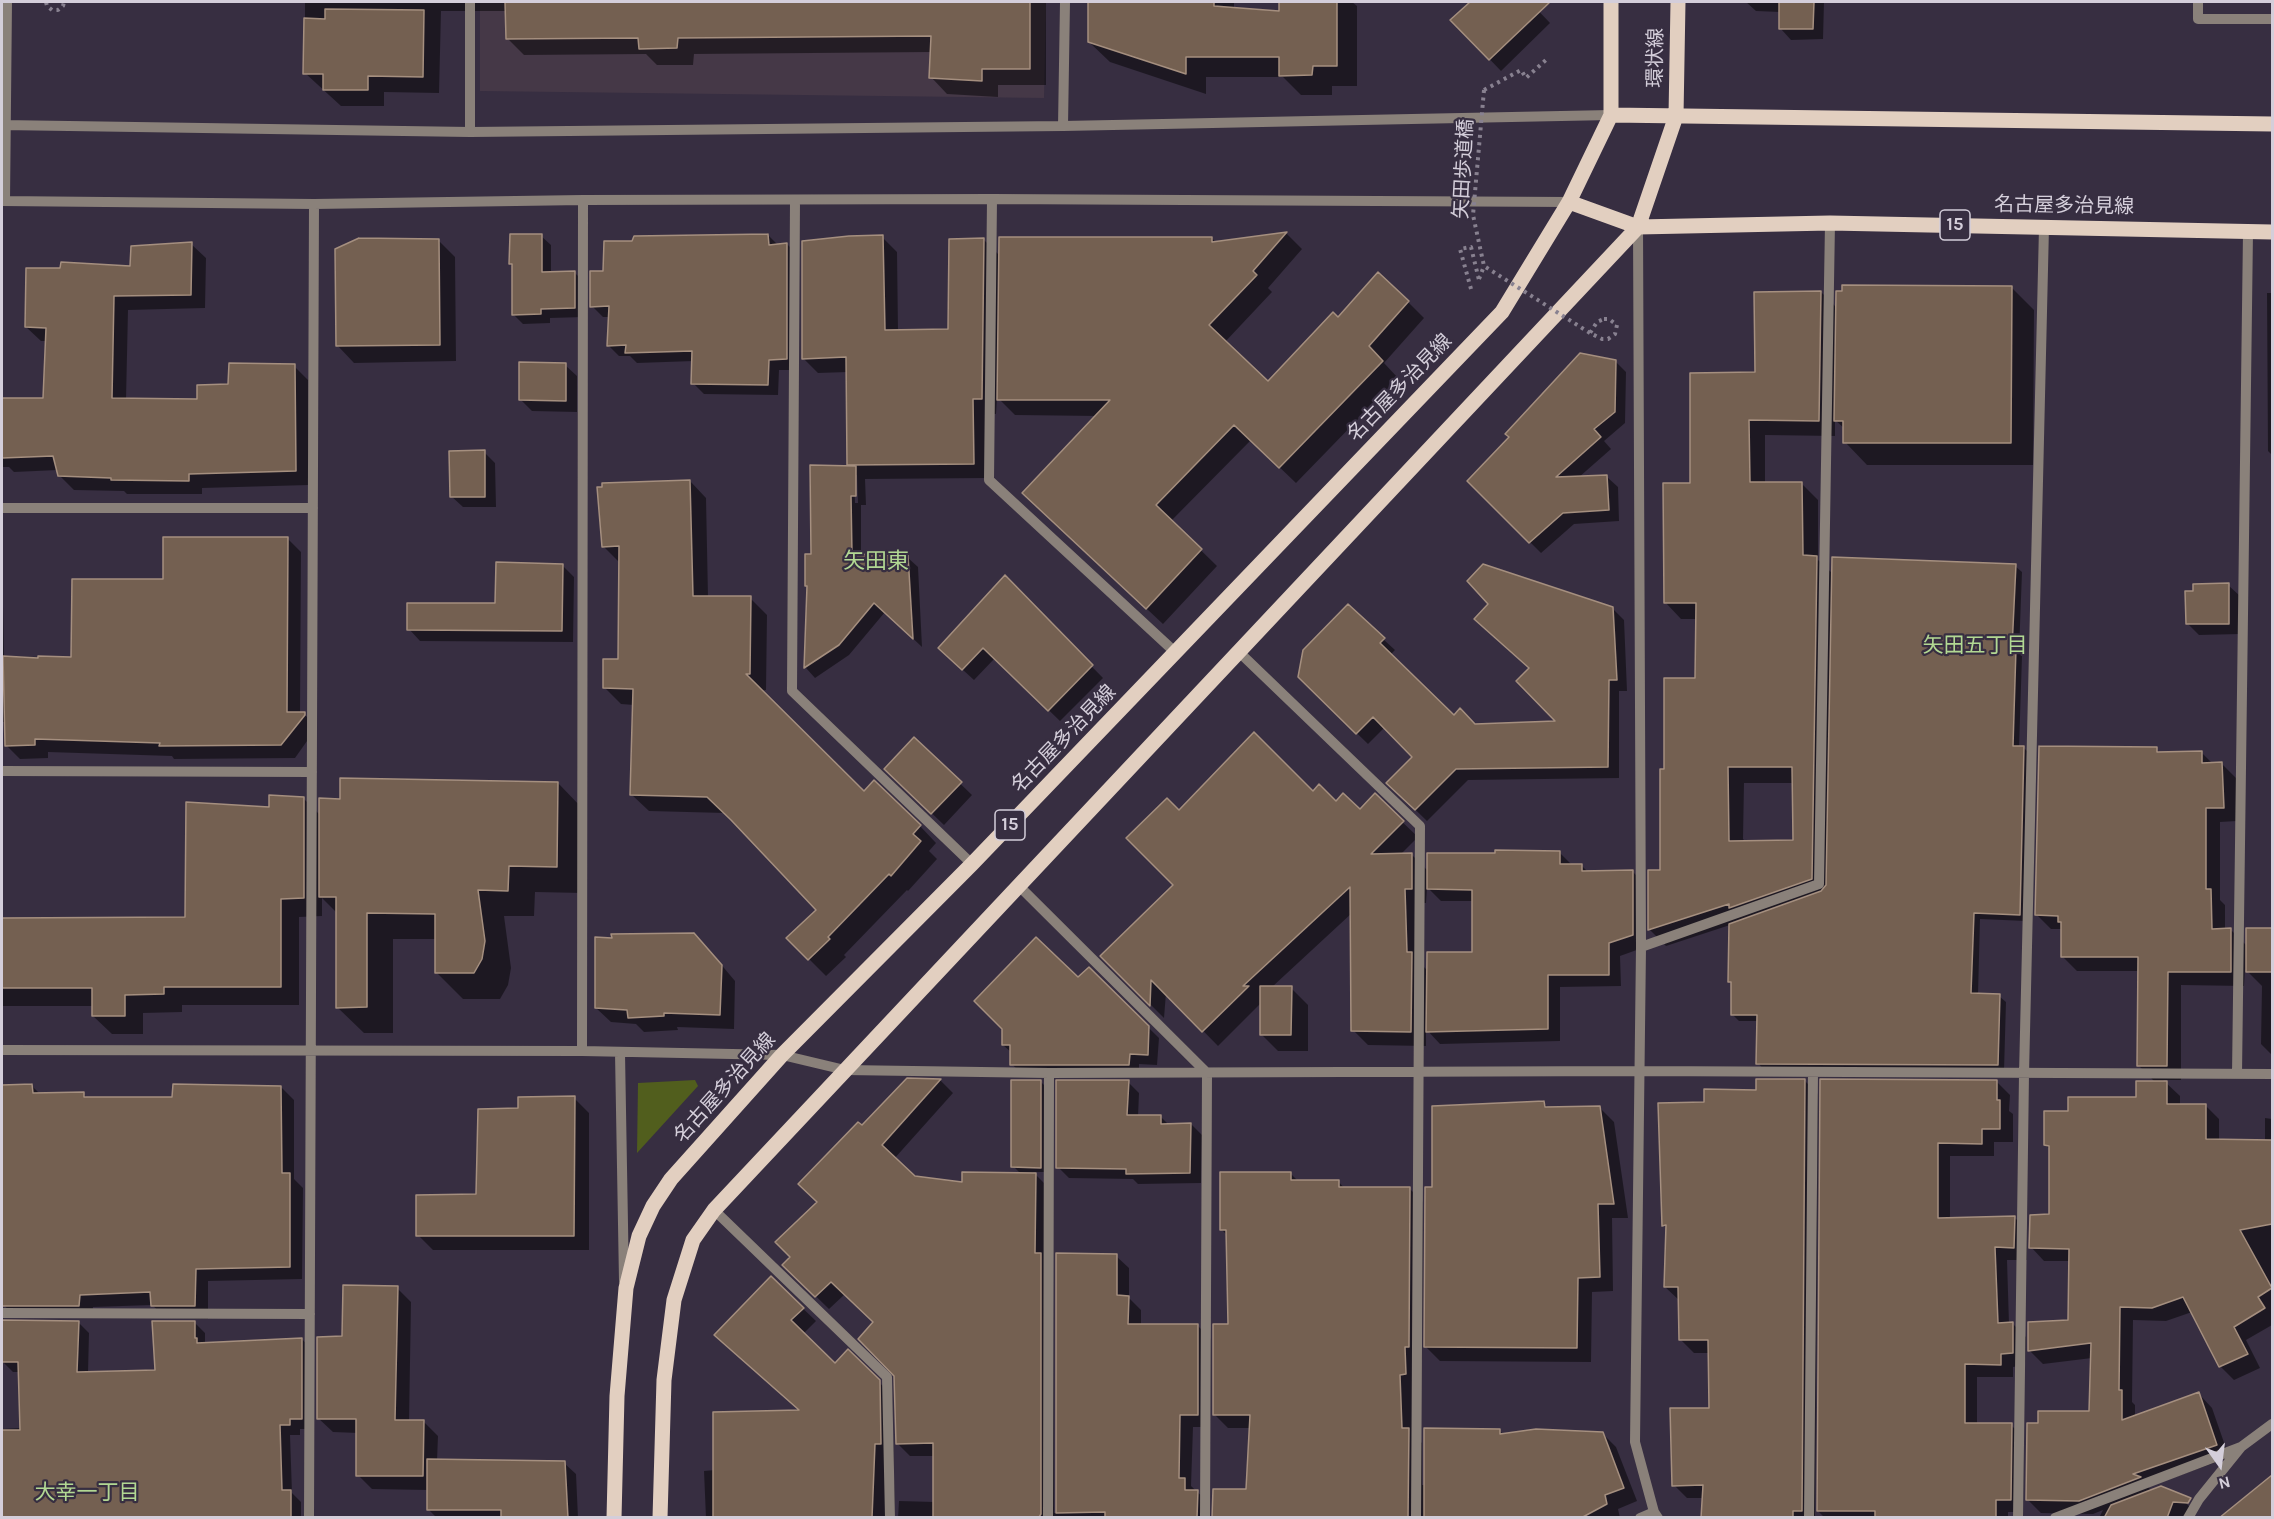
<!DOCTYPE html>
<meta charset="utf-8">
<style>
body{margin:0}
#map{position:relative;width:2274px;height:1519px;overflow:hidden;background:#372e41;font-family:Karla,sans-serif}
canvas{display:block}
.frame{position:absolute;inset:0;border:3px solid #d4ceda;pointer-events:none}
.north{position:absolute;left:2190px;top:1435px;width:60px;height:60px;-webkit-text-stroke:4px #372e41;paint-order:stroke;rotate:166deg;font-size:16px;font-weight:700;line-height:24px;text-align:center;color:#d4ceda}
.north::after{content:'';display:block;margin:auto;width:21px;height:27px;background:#d4ceda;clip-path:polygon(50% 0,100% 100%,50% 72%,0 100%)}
</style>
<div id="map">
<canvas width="2274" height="1519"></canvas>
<div class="frame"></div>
<div class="north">N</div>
</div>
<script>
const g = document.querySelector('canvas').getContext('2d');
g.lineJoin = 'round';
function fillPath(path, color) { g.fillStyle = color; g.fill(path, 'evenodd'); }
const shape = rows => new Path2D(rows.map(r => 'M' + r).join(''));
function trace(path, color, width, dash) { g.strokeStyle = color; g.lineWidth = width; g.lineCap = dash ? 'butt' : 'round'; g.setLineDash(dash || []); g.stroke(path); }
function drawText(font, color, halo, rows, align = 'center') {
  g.font = font + ' Karla,"Noto Sans JP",sans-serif'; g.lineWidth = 4.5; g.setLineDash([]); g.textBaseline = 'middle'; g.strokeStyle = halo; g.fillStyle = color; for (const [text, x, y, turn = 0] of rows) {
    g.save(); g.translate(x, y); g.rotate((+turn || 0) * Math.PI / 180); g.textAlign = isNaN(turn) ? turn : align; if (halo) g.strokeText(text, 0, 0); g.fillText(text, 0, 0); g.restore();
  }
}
const education = shape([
 [480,2,1046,2,1044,98,480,91]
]);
const green = shape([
 [695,1080,698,1086,637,1153,638,1083]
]);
const shadow = shape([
 [221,2,1046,2,1046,85,998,85,998,97,947,94,931,77,932,52,694,54,693,65,657,65,646,54,524,55,507,38,507,11,441,11,439,93,384,92,384,106,341,106,305,73,305,2],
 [1090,2,1234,2,1234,9,1281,13,1281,2,1352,2,1357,6,1357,86,1332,86,1332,95,1301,95,1283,77,1206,77,1206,94,1110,62,1089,42],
 [1472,2,1530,2,1550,23,1501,71,1452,20],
 [1746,2,1824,2,1823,39,1791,40,1781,29,1780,12,1756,11],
 [1287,234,1302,249,1268,288,1272,292,1225,342,1268,384,1338,319,1408,302,1424,318,1384,363,1398,378,1296,483,1251,440,1171,521,1217,566,1163,624,1040,509,1098,416,1015,415,997,397,996,414,987,413,988,478,865,479,866,505,861,505,861,556,907,557,918,567,922,647,885,612,849,655,815,678,806,668,809,587,813,555,851,467,849,465,848,372,818,373,803,358,882,237,897,252,898,331,950,330,983,239,1000,256,1212,238,1216,243],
 [854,475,857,475,858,503,855,503],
 [768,235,778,245,787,244,798,255,797,370,779,370,778,395,704,394,693,383,694,361,637,363,630,356,619,356,608,345,610,317,603,317,592,306,604,273],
 [541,236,551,245,551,273,575,273,584,282,584,317,550,318,550,323,523,324,513,314,513,267,510,264],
 [438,240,455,257,456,361,354,363,337,345],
 [191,244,206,258,205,308,128,310,126,400,198,400,230,386,294,366,308,380,309,485,202,488,202,494,127,494,124,491,74,490,59,475,58,470,14,472,9,467,2,467,2,400,44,400,47,341,41,341,26,327,131,268],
 [2012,288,2034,310,2033,465,1867,465,1845,442,1845,429,1835,420,1835,436,1765,435,1765,484,1801,483,1818,500,1818,560,1833,574,2015,566,2022,572,2019,652,2022,656,2019,748,2024,748,2030,754,2026,921,1980,919,1978,995,1999,996,2006,1002,2004,1071,1764,1070,1758,1063,1759,1021,1739,1021,1732,1014,1733,985,1729,981,1730,925,1666,946,1650,930,1650,872,1661,872,1666,771,1697,680,1698,619,1681,619,1665,602,1692,484,1757,374,1821,292,1838,309],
 [1744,783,1793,783,1794,842,1745,841,1743,839],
 [2267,293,2272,293,2272,455,2268,451],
 [1615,361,1626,372,1625,423,1604,441,1611,449,1578,478,1607,477,1618,487,1619,521,1574,524,1541,553,1469,481],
 [565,365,577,376,577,412,532,411,521,400],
 [484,452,495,463,496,507,463,507,451,496],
 [690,481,706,498,708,597,750,598,767,615,766,690,760,691,864,793,920,826,936,843,929,851,937,859,908,891,907,890,844,955,846,957,826,976,788,938,818,910,725,813,649,811,632,795,634,705,621,704,604,687,620,661,620,563,603,546],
 [287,538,301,552,300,714,304,714,317,727,295,758,174,759,172,756,48,752,48,758,20,759,6,745,6,722,2,722,2,556,4,656,73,658,165,580],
 [562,565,574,577,573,642,420,641,409,629,497,604],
 [1005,578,1103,678,1060,721,995,658,974,680,951,659],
 [2228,585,2240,596,2240,634,2199,635,2187,623],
 [1613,609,1624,620,1627,691,1619,691,1619,778,1468,780,1427,821,1388,783,1414,757,1385,727,1368,744,1299,677,1383,639,1395,650,1390,655,1454,717,1475,725,1559,722],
 [914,739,972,795,944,825,886,769],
 [2156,749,2162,754,2201,752,2213,764,2222,764,2236,778,2237,821,2220,822,2220,900,2225,905,2225,930,2231,930,2248,947,2248,930,2272,929,2272,1055,2261,1044,2262,986,2245,969,2244,986,2181,985,2181,1080,2163,1080,2180,1096,2180,1105,2206,1106,2219,1119,2219,1141,2265,1142,2265,1118,2272,1119,2272,1325,2246,1340,2260,1368,2234,1380,2220,1366,2192,1312,2166,1321,2133,1320,2132,1402,2135,1405,2135,1417,2199,1394,2212,1408,2228,1454,2214,1463,2148,1487,2152,1491,2176,1494,2190,1507,2186,1518,2099,1518,2103,1510,2093,1514,2041,1513,2027,1499,2091,1413,2092,1358,2043,1364,2029,1350,2070,1322,2070,1261,2044,1261,2031,1247,2050,1216,2051,1150,2045,1145,2070,1113,2138,1099,2155,1082,2138,1065,2139,971,2077,971,2062,956,2062,929,2051,929,2037,915],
 [558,783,584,810,583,893,535,892,534,916,504,916,511,968,508,985,500,999,463,999,436,972,436,939,393,939,393,1033,364,1033,337,1007,338,914,322,898,322,916,299,917,299,1005,182,1005,182,1012,143,1013,143,1034,112,1034,93,1016,93,1006,2,1006,2,919,187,919,271,808,304,799,321,816,341,801],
 [1313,793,1360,811,1375,796,1418,837,1400,855,1412,855,1429,872,1559,852,1572,865,1581,865,1588,872,1633,872,1645,884,1645,947,1620,956,1621,986,1560,987,1560,1041,1440,1044,1426,1029,1426,1046,1368,1045,1353,1030,1352,913,1272,987,1291,988,1308,1005,1308,1051,1278,1051,1261,1034,1261,1003,1218,1046,1166,993,1164,1018,1102,956,1175,885,1179,812],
 [1427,887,1441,901,1473,901,1473,953,1428,971,1421,964,1419,903,1426,903],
 [708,949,735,981,734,1029,677,1027,678,1030,644,1032,636,1024,611,1022,596,1008],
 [1089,969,1159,1038,1157,1065,1139,1064,1139,1075,1022,1075,1012,1064,1012,1053,1003,1045],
 [908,1080,940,1080,953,1093,894,1159,914,1178,963,1184,1021,1174,1013,1166,1041,1082,1046,1087,1046,1172,1033,1172,1048,1187,1053,1267,1054,1513,1057,1513,1116,1256,1129,1268,1129,1298,1141,1310,1141,1326,1198,1326,1211,1339,1210,1427,1193,1427,1191,1486,1210,1504,1210,1518,898,1518,899,1501,935,1502,935,1456,910,1456,897,1443,896,1375,875,1323,845,1294,829,1309,784,1265,792,1257,819,1202,862,1127],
 [1805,1081,1818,1094,1815,1518,1703,1518,1704,1498,1687,1498,1674,1485,1711,1409,1710,1353,1694,1353,1680,1339,1680,1301,1665,1287,1667,1229,1663,1225,1705,1103],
 [1822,1081,1997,1082,2010,1095,2009,1111,2013,1114,2013,1142,1994,1142,1994,1156,1950,1156,1950,1220,2014,1217,2027,1230,2027,1260,2007,1260,2009,1324,2013,1324,2026,1337,2025,1365,2013,1367,2013,1377,1977,1377,1977,1425,2011,1425,2024,1438,2023,1512,2008,1512,2008,1518,1825,1518,1818,1511],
 [1128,1082,1139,1093,1138,1117,1160,1116,1169,1125,1191,1124,1202,1135,1201,1183,1138,1184,1133,1179,1069,1178,1058,1167],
 [32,1086,40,1094,83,1094,88,1098,173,1098,281,1087,294,1100,294,1179,303,1188,302,1279,208,1281,208,1319,166,1318,152,1305,93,1307,92,1318,16,1318,2,1303,2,1087],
 [574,1098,589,1113,589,1250,433,1250,418,1235,477,1196,520,1110],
 [1543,1103,1549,1108,1599,1107,1614,1122,1628,1218,1612,1218,1613,1291,1592,1292,1591,1362,1440,1361,1426,1347],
 [1290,1173,1299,1182,1338,1181,1345,1189,1410,1189,1423,1202,1422,1360,1417,1360,1415,1436,1422,1443,1422,1485,1425,1485,1499,1430,1504,1435,1602,1433,1616,1447,1637,1501,1618,1509,1620,1518,1214,1518,1248,1490,1251,1428,1228,1428,1214,1414,1229,1326,1227,1235,1221,1229],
 [771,1278,816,1321,803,1334,835,1365,848,1352,892,1395,895,1518,706,1518,704,1471,715,1470,801,1412],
 [397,1288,411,1302,409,1422,424,1422,438,1436,437,1461,564,1463,576,1474,578,1518,437,1518,428,1509,428,1490,372,1489,358,1475,358,1433,333,1432,318,1418,343,1337],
 [78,1322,89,1333,88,1373,156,1371,195,1323,205,1333,205,1344,302,1339,312,1350,312,1429,300,1429,300,1435,290,1435,292,1493,301,1502,301,1518,2,1518,2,1429,21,1428,20,1372,13,1372,2,1361],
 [2272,1477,2272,1518,2222,1518]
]);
const building = shape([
 [505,2,1030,2,1030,69,982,69,982,81,929,78,931,36,678,38,677,48,639,49,638,38,506,39,505,2],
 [1088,2,1214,2,1214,6,1279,11,1279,2,1337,2,1337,66,1313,66,1312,75,1279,76,1279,57,1186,57,1186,74,1088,42,1088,2],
 [1470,2,1550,2,1489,60,1450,20,1470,2],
 [1779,2,1814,2,1813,29,1779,29,1779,2],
 [325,9,424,10,423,77,368,76,368,90,323,90,323,74,303,74,304,18,325,19,325,9],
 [1287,232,1253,271,1257,275,1209,325,1268,381,1333,312,1338,317,1378,272,1409,301,1369,346,1383,361,1279,468,1234,425,1156,505,1202,549,1146,609,1022,493,1110,400,997,400,999,237,1212,237,1212,242,1287,232],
 [510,234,542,234,542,272,575,271,575,308,541,309,541,314,512,315,512,264,509,264,510,234],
 [768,234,769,245,787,243,787,359,769,360,768,385,691,384,692,351,625,353,626,345,607,346,609,306,590,307,590,271,603,271,604,241,632,241,634,236,768,234],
 [883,235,885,330,948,329,949,239,984,238,982,399,973,399,974,464,847,465,846,357,802,359,802,241,849,236,883,235],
 [359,238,439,239,440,345,336,346,335,249,359,238],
 [192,242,191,295,114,296,112,398,197,399,197,385,228,384,229,363,295,364,296,471,189,474,189,481,111,480,111,478,58,476,53,456,2,458,2,398,43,398,46,328,25,327,26,268,60,268,61,262,130,266,131,246,192,242],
 [1842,285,2012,286,2011,443,1843,443,1843,421,1834,421,1836,291,1842,291,1842,285],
 [1821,291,1819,421,1749,420,1750,482,1802,482,1803,555,1817,556,1812,879,1729,908,1729,904,1648,930,1648,870,1660,870,1660,769,1664,769,1664,678,1695,678,1696,603,1664,603,1663,483,1690,483,1690,373,1755,372,1754,292,1821,291],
 [1728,767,1792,767,1793,840,1729,841,1728,767],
 [1580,353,1616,360,1615,412,1594,429,1601,437,1556,477,1607,475,1609,510,1563,513,1529,543,1467,481,1509,437,1505,434,1580,353],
 [519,362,566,363,566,401,519,400,519,362],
 [485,450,485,497,450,497,449,451,485,450],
 [810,465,856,466,856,496,851,496,852,554,908,555,913,639,874,603,839,645,804,668,807,586,805,586,805,554,811,554,810,465],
 [690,480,693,596,751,596,750,674,746,674,864,791,874,780,921,825,913,834,921,841,891,876,889,874,828,937,830,939,808,960,786,938,816,910,731,820,707,797,630,795,633,689,603,688,603,659,618,659,619,546,602,547,597,487,602,487,602,483,690,480],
 [163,537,288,537,287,712,305,712,305,715,281,745,159,746,160,743,35,739,35,745,5,746,3,656,38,658,38,656,71,657,72,579,163,579,163,537],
 [1832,557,2016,564,2012,648,2016,648,2013,746,2024,746,2020,915,1974,913,1971,993,2000,994,1998,1065,1756,1064,1757,1015,1731,1015,1731,982,1728,982,1729,924,1821,891,1826,885,1832,557],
 [496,562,563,564,562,631,407,630,407,603,495,603,496,562],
 [1483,564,1613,607,1617,680,1609,680,1608,767,1456,769,1415,810,1386,783,1412,757,1373,717,1356,734,1298,677,1303,650,1348,604,1385,638,1380,643,1454,715,1460,708,1475,724,1555,721,1516,681,1529,668,1474,619,1488,604,1467,581,1483,564],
 [1005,575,1093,665,1048,711,983,648,962,670,938,648,1005,575],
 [2229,583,2229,624,2186,624,2185,591,2193,591,2193,584,2229,583],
 [1254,732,1313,791,1319,784,1336,801,1343,793,1360,809,1375,793,1404,821,1371,854,1412,853,1412,889,1405,889,1407,952,1412,952,1411,1032,1351,1031,1350,887,1243,986,1249,986,1202,1032,1151,980,1150,1006,1100,956,1173,885,1126,838,1167,798,1179,810,1254,732],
 [914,737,962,782,931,814,884,769,914,737],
 [2039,746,2157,747,2157,752,2202,751,2202,763,2222,762,2224,808,2206,808,2206,889,2211,889,2212,929,2231,928,2231,972,2168,972,2167,1066,2137,1066,2138,957,2061,957,2061,922,2058,922,2058,916,2035,915,2039,746],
 [340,778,558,782,557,867,509,866,508,891,478,890,485,941,482,959,474,973,435,973,435,914,367,913,367,1007,336,1008,336,897,319,897,319,798,340,799,340,778],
 [269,795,304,797,304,898,281,899,281,987,164,987,164,994,125,995,125,1016,92,1016,92,988,2,988,2,918,185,917,186,802,269,807,269,795],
 [1495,850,1560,851,1560,864,1582,864,1582,871,1633,870,1633,935,1609,943,1609,975,1548,975,1548,1029,1426,1032,1427,952,1472,952,1472,890,1427,889,1427,853,1495,853,1495,850],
 [2246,928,2272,928,2272,972,2246,972,2246,928],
 [694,933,722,965,720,1015,664,1013,664,1016,628,1018,627,1010,595,1008,595,937,612,938,611,934,694,933],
 [1036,937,1078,977,1089,967,1149,1026,1148,1055,1130,1054,1129,1065,1010,1065,1010,1045,1002,1045,1002,1029,974,1001,1036,937],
 [1260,986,1292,986,1291,1035,1260,1035,1260,986],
 [907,1078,941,1079,882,1145,915,1176,962,1182,962,1172,1036,1173,1035,1253,1041,1253,1041,1514,1039,1517,933,1518,933,1443,896,1444,894,1376,858,1339,873,1322,831,1282,815,1297,782,1265,790,1257,775,1242,817,1202,798,1184,858,1122,862,1125,907,1078],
 [1756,1079,1805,1079,1802,1511,1793,1511,1793,1518,1701,1518,1703,1485,1672,1486,1670,1408,1709,1408,1708,1340,1679,1340,1678,1287,1664,1287,1666,1225,1662,1226,1658,1103,1704,1102,1704,1089,1756,1090,1756,1079],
 [1820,1079,1997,1080,1997,1100,2000,1100,2000,1129,1982,1129,1982,1144,1938,1143,1938,1218,2015,1216,2014,1248,1995,1247,1998,1323,2013,1322,2013,1353,2001,1354,2001,1365,1965,1364,1965,1423,2012,1423,2011,1500,1996,1500,1996,1518,1875,1518,1875,1511,1817,1511,1820,1079],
 [1011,1080,1041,1080,1041,1168,1011,1167,1011,1080],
 [1056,1080,1129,1080,1127,1115,1161,1115,1161,1124,1191,1123,1190,1173,1126,1174,1126,1169,1056,1168,1056,1080],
 [2136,1081,2167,1081,2167,1104,2206,1104,2206,1139,2272,1140,2272,1224,2240,1230,2272,1288,2258,1297,2265,1308,2234,1327,2248,1354,2219,1367,2183,1297,2152,1308,2120,1307,2119,1390,2122,1390,2122,1420,2199,1392,2217,1445,2133,1474,2141,1477,2079,1501,2026,1500,2027,1423,2038,1423,2038,1411,2089,1411,2091,1343,2028,1351,2028,1322,2068,1320,2069,1249,2029,1248,2030,1215,2049,1214,2049,1146,2044,1145,2044,1111,2068,1111,2068,1097,2136,1097,2136,1081],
 [32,1084,33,1093,84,1092,84,1097,172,1097,173,1084,281,1086,282,1173,290,1173,290,1267,196,1269,195,1306,151,1306,150,1292,80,1295,79,1306,2,1306,2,1085,32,1084],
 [575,1096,574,1236,416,1236,416,1195,476,1194,478,1109,518,1108,518,1097,575,1096],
 [1544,1101,1545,1107,1600,1106,1614,1204,1598,1204,1600,1277,1578,1278,1577,1348,1424,1347,1425,1187,1432,1187,1432,1106,1544,1101],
 [1220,1172,1291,1172,1291,1180,1339,1180,1339,1187,1410,1187,1409,1347,1405,1347,1406,1374,1400,1375,1402,1428,1409,1428,1408,1518,1212,1518,1213,1489,1246,1489,1250,1415,1213,1415,1213,1324,1228,1324,1226,1230,1220,1230,1220,1172],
 [1056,1253,1117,1254,1117,1295,1129,1296,1128,1324,1198,1324,1198,1415,1180,1415,1179,1478,1185,1478,1185,1490,1198,1490,1197,1518,1105,1517,1105,1512,1056,1513,1056,1253],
 [771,1276,804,1308,791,1320,835,1363,848,1349,880,1380,881,1444,875,1444,872,1518,713,1518,713,1412,799,1410,714,1335,771,1276],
 [343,1285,398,1286,395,1420,424,1420,423,1476,356,1476,356,1419,317,1419,317,1337,342,1336,343,1285],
 [2,1320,79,1321,77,1372,155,1370,152,1321,195,1321,195,1338,197,1338,197,1343,302,1338,302,1419,290,1419,290,1425,280,1425,282,1490,291,1490,291,1518,2,1518,2,1430,20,1430,18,1362,2,1362,2,1320],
 [1424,1428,1500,1429,1500,1434,1536,1429,1603,1432,1624,1488,1605,1495,1607,1504,1581,1518,1424,1518,1424,1428],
 [427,1459,565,1461,568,1518,501,1518,501,1510,427,1510,427,1459],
 [2272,1475,2272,1518,2219,1518,2272,1475],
 [2161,1486,2191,1498,2188,1503,2173,1502,2167,1518,2104,1518,2111,1505,2161,1486]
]);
const path = shape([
 [46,2,47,6,52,10,58,10,63,6,64,2],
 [1484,90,1521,70,1526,78,1547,59],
 [1479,279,1484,266],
 [1471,289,1460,249,1471,247,1479,280],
 [1604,319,1609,319,1617,325,1615,334,1608,339,1602,339,1590,333,1597,322,1604,319]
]);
const minor = shape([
 [470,2,470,132],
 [2198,2,2198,19,2272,19],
 [2,125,470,132,1063,126,1611,115],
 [1063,126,1065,2],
 [992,199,989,480,1176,653],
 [795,200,792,691,972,864],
 [2,201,314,204,583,200,992,199,1569,202],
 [5,201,7,2],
 [1638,227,1641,947,1635,1442,1654,1512,1658,1518],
 [2,508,313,508],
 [1239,652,1420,826,1416,1518],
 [2,771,312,772],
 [1019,886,1207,1073,1205,1518],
 [1641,947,1819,884,1830,223],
 [2,1050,582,1051,782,1055,845,1070,1049,1073,1638,1071,2272,1074],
 [582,1051,583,200],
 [620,1053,624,1281],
 [2237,1074,2248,232],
 [714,1210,887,1377,890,1518],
 [2,1313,310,1314],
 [309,1518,314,204],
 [1048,1518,1049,1073],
 [1640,1518,1654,1512],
 [1809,1518,1813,1072],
 [2018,1518,2024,1074,2044,227],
 [2055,1518,2241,1447],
 [2188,1518,2199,1499,2241,1447,2272,1424]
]);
const major = shape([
 [1611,115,2272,124],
 [1569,202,1638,227,1830,223,2272,232],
 [614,1518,617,1396,626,1288,639,1236,653,1206,671,1179,782,1055,972,864,1502,312,1569,202,1611,115,1611,2],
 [660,1518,664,1380,674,1300,693,1240,714,1210,1638,227,1676,116,1678,2]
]);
const pathBridge = shape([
 [1484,90,1473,215,1484,266,1590,333]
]);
const shields = [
 [1955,225,30],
 [1010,825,30]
];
const shieldNames = [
 ["15",1955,225],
 ["15",1010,825]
];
const streetNames = [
 ["環状線",1656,58,-89],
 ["矢田歩道橋",1464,169,-87],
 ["名古屋多治見線",2064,206,1],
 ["名古屋多治見線",1400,388,-46],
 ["名古屋多治見線",1064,739,-46],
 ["名古屋多治見線",725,1088,-48]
];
const neighbourhoodNames = [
 ["矢田五丁目",1975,646],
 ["大幸一丁目",87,1493]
];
const quarterNames = [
 ["矢田東",876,562]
];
fillPath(education, '#453847');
fillPath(green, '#515e1d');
fillPath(shadow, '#0007');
fillPath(building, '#746051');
trace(building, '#a58f7f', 1.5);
trace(path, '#888190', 4, [3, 4.5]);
trace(minor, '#8a817a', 10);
trace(major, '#e2cfc0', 15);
trace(pathBridge, '#888190', 4, [3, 4.5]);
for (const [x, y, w] of shields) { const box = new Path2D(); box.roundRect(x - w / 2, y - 15, w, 30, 4.5); g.fillStyle = '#372e41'; g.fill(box); trace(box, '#d4ceda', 1.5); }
drawText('bold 18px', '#d4ceda', null, shieldNames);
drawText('20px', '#d4ceda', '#372e41', streetNames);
drawText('21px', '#b2d893', '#372e41', neighbourhoodNames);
drawText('22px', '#b2d893', '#372e41', quarterNames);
</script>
